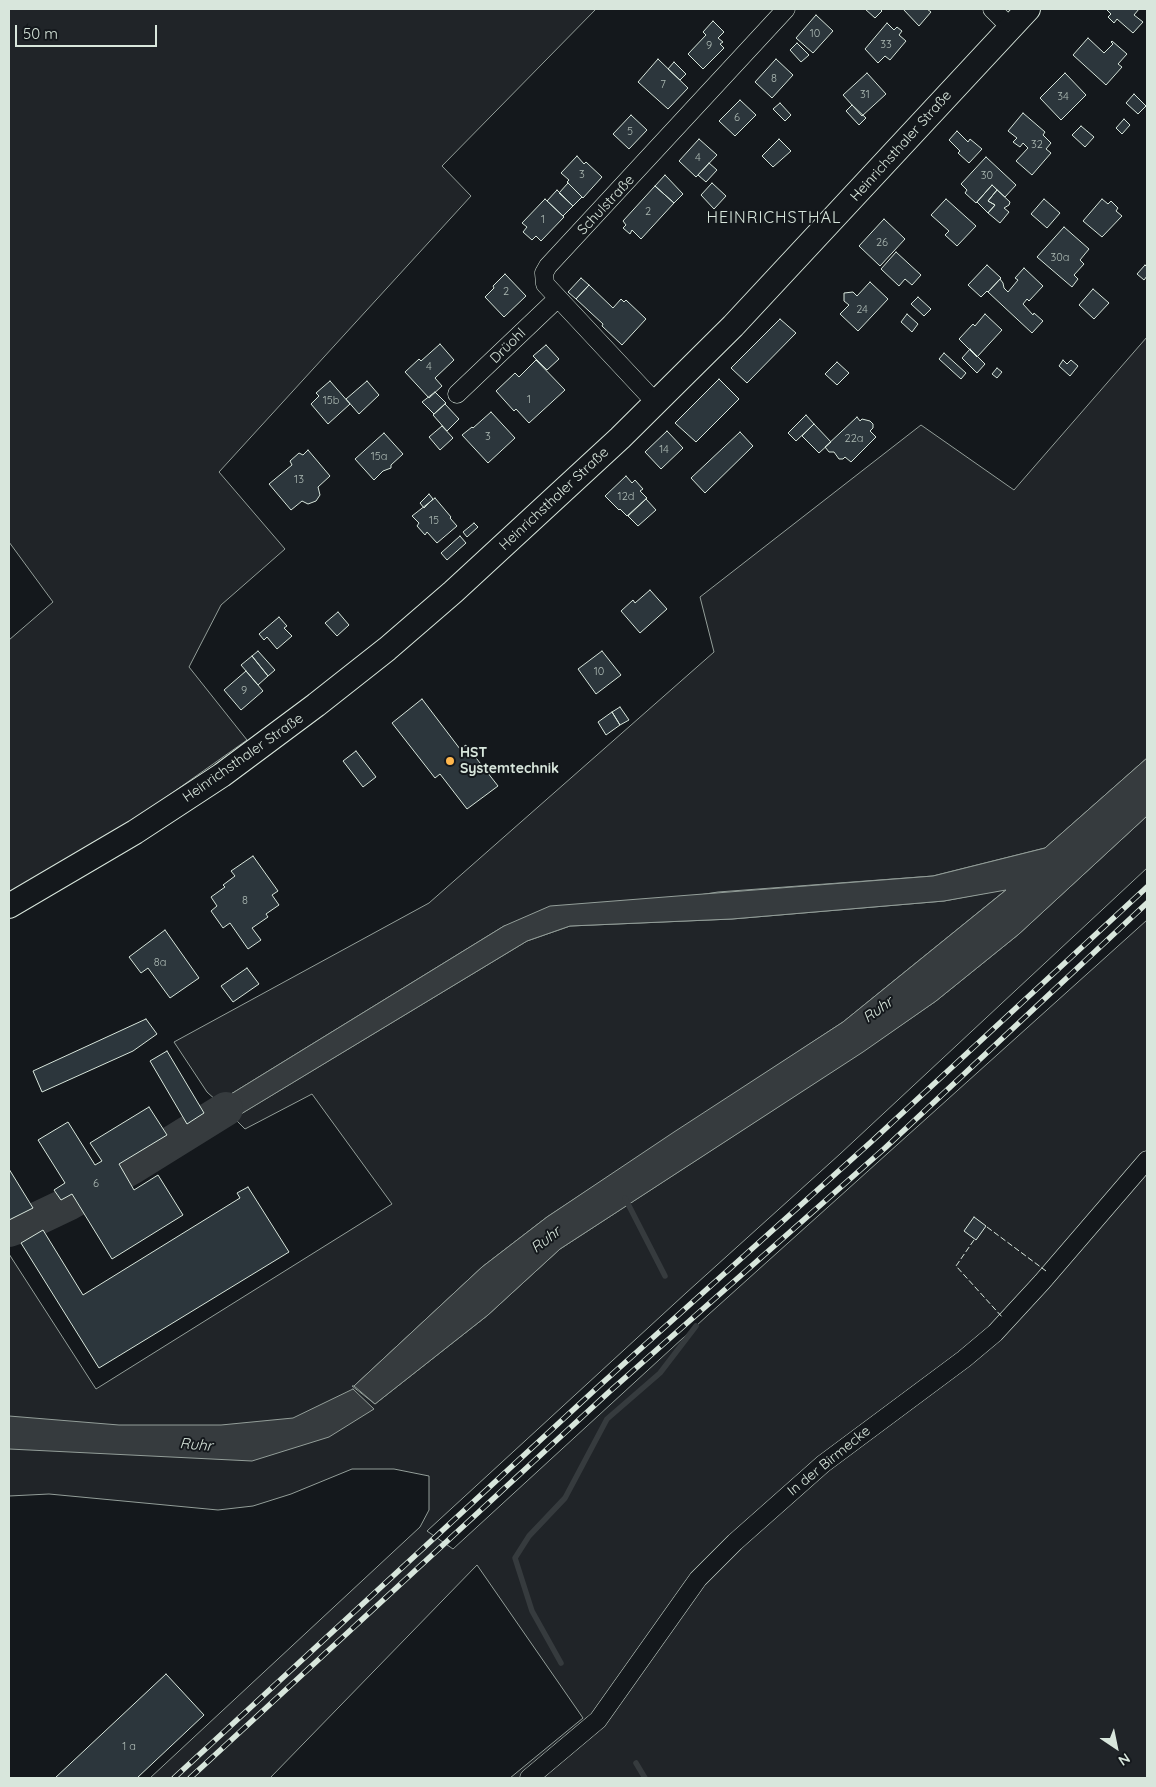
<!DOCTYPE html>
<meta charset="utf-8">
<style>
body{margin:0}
#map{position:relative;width:1156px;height:1787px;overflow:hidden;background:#14181c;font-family:Quicksand,sans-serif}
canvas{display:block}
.frame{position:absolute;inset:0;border:10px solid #d8e6dc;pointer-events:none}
.north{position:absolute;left:1091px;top:1722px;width:50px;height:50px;-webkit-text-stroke:4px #14181c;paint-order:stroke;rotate:146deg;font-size:14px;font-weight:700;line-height:20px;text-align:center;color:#d8e6dc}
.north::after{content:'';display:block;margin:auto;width:18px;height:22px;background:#d8e6dc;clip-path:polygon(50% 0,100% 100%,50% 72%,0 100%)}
.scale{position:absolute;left:15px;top:25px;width:142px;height:22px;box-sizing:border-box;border:2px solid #d8e6dc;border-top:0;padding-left:6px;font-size:15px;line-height:18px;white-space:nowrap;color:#d8e6dc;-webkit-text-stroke:4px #14181c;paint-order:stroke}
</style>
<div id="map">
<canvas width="1156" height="1787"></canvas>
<div class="frame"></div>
<div class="north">N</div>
<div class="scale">50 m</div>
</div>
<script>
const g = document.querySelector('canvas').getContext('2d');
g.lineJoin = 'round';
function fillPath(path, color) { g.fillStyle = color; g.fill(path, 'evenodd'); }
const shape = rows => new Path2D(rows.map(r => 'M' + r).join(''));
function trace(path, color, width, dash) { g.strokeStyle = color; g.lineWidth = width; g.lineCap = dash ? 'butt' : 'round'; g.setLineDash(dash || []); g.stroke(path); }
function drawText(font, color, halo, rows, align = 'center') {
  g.font = font + ' Quicksand,sans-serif'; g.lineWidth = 4; g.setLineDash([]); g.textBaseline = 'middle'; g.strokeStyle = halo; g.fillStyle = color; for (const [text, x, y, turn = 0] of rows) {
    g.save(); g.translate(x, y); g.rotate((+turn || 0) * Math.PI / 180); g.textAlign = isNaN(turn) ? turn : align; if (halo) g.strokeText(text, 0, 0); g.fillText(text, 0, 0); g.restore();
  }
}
const green = shape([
 [9,9,596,9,442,166,471,196,219,472,285,549,221,605,189,667,247,740,117,832,9,892,9,640,53,602,9,542,9,9],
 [1147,337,1147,758,1045,848,933,876,718,892,504,926,218,1102,207,1092,174,1042,429,903,714,652,700,597,921,425,1014,490,1147,337],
 [1147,816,1147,868,840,1154,686,1293,427,1531,453,1549,708,1315,1147,920,1147,1778,510,1778,583,1718,477,1565,270,1778,150,1778,420,1527,429,1510,429,1476,394,1469,352,1469,291,1494,253,1506,218,1510,49,1494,9,1496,9,1254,96,1389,392,1204,312,1094,245,1129,234,1118,527,941,570,926,732,919,944,901,1007,889,843,1022,547,1217,482,1267,354,1386,352,1386,375,1404,488,1315,560,1249,862,1052,936,1001,1019,934,1147,816]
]);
const water = shape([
 [1147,758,1147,816,1019,934,936,1001,863,1052,560,1249,488,1315,375,1404,354,1386,482,1267,547,1217,674,1132,843,1022,1006,890,944,901,732,919,570,926,527,941,193,1143,183,1129,208,1112,218,1102,504,926,550,906,933,876,1045,848,1147,758],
 [353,1389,374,1409,329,1437,252,1461,9,1449,9,1416,119,1425,221,1425,293,1418,353,1389]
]);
const stream = shape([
 [625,1198,665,1276],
 [561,1663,532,1611,515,1558,529,1536,565,1498,607,1419,660,1373,696,1326],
 [636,1763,645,1778]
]);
const river = shape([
 [9,1230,26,1224,68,1204,131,1168,226,1109]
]);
const building = shape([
 [865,9,880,9,882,11,875,18,865,9],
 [903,9,927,9,931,12,919,26,903,9],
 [1106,9,1139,9,1134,15,1143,22,1133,33,1117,19,1114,23,1108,17,1111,14,1106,9],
 [816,15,833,31,813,53,796,38,816,15],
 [713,21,724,32,718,38,723,42,720,44,724,48,703,69,688,54,706,35,703,32,713,21],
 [887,23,894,30,897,27,902,31,899,35,906,41,890,60,885,56,878,63,865,49,887,23],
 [1088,38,1104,53,1113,44,1111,42,1112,41,1127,54,1118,64,1122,67,1106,85,1073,55,1088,38],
 [797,43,809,55,801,62,790,50,797,43],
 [658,59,688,88,668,109,638,82,658,59],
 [776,59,793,75,772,98,755,82,776,59],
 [674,62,686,74,680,80,668,69,674,62],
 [867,73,886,94,862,116,843,95,867,73],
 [1065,73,1086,95,1061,120,1040,98,1065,73],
 [1134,94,1146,106,1138,114,1126,103,1134,94],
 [740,100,756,115,735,136,719,121,740,100],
 [780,103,791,115,785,121,773,109,780,103],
 [852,105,866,118,859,125,846,111,852,105],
 [1023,113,1045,132,1043,135,1051,143,1046,149,1051,153,1032,175,1016,161,1028,148,1023,143,1020,147,1013,142,1017,138,1008,131,1023,113],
 [631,115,647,130,629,149,613,134,631,115],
 [1124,119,1130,125,1122,134,1116,128,1124,119],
 [1081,126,1094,137,1085,147,1072,135,1081,126],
 [957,131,968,142,970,139,982,149,969,163,958,153,960,151,949,140,957,131],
 [699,139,717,155,696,177,679,161,699,139],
 [779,139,791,151,773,167,762,156,779,139],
 [577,156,584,164,586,162,602,177,583,198,567,182,569,180,561,173,577,156],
 [986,157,1016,185,1005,197,992,185,976,203,965,193,967,190,961,184,986,157],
 [709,163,717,170,706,182,698,175,709,163],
 [665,175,683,194,674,203,655,186,665,175],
 [568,183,582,197,573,206,559,193,568,183],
 [712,183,726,196,714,209,701,195,712,183],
 [992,185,997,190,988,201,995,205,988,213,977,202,992,185],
 [655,186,674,203,641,239,632,230,630,234,623,228,626,225,623,221,655,186],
 [557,190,573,206,563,216,547,201,557,190],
 [997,190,1010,202,1009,205,1004,208,1009,212,1000,223,988,213,995,205,988,201,997,190],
 [545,199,564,217,541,241,536,236,532,240,523,232,527,227,522,223,545,199],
 [946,199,976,226,957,246,945,235,949,231,931,215,946,199],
 [1044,199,1060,213,1047,228,1031,214,1044,199],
 [1102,199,1108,204,1111,201,1118,208,1116,211,1122,216,1102,237,1083,221,1102,199],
 [884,219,905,239,880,266,859,246,884,219],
 [1064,227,1089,249,1080,260,1084,264,1074,275,1078,279,1072,287,1037,257,1064,227],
 [896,252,921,275,912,285,905,279,899,286,881,269,896,252],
 [987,265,1001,278,988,292,987,291,981,297,968,285,987,265],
 [1145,265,1147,267,1147,276,1144,280,1137,274,1145,265],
 [1024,268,1043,286,1029,301,1027,299,1023,304,1033,315,1034,313,1043,321,1032,333,988,292,1000,279,1003,283,1004,288,1008,292,1018,280,1015,278,1024,268],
 [505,274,526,296,504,317,485,297,494,288,493,286,505,274],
 [581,278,589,285,576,299,568,292,581,278],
 [870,282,888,299,858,331,840,314,849,305,844,301,844,293,853,292,857,296,870,282],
 [589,285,613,308,621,299,624,302,626,300,646,319,622,345,602,326,603,324,576,299,589,285],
 [1093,289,1109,303,1094,319,1079,305,1093,289],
 [918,297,931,309,924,316,911,304,918,297],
 [907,314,918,324,912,332,901,322,907,314],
 [985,314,1002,330,977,357,959,339,973,324,975,326,985,314],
 [780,319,796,333,747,383,731,368,780,319],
 [440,344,454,360,435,378,442,386,429,398,405,372,419,359,421,361,440,344],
 [546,345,559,359,547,370,533,356,546,345],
 [970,349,985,364,977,373,962,358,970,349],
 [944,353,966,373,961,379,939,359,944,353],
 [536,360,565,390,529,423,516,409,514,411,496,391,515,373,519,377,536,360],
 [1063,360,1067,364,1071,360,1078,366,1070,376,1059,366,1063,360],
 [837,362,849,373,837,385,825,374,837,362],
 [997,368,1002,372,997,378,992,374,997,368],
 [719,379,739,399,696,442,675,423,719,379],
 [330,381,350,404,328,424,311,404,319,396,316,393,330,381],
 [367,381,379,395,359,414,346,399,367,381],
 [435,392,446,403,434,414,422,402,435,392],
 [445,404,459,419,447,431,433,415,445,404],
 [491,412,515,438,488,463,462,435,472,427,473,428,491,412],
 [806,415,814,424,796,441,788,433,806,415],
 [857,417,860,421,862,419,870,421,873,424,873,428,870,431,876,437,851,462,845,457,843,459,839,459,834,452,829,452,825,447,857,417],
 [814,424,831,442,819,453,802,436,814,424],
 [442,426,453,438,440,450,429,437,442,426],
 [667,431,683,448,661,469,645,452,667,431],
 [740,432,753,446,705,493,691,478,740,432],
 [384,433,403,454,391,465,391,468,383,471,374,480,355,459,384,433],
 [308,450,330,476,318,487,320,495,316,501,308,504,302,501,291,510,269,484,292,465,290,461,299,453,303,455,308,450],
 [626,476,632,483,635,480,643,489,640,491,647,498,627,516,620,509,619,510,605,496,626,476],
 [429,494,433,499,424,508,420,503,429,494],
 [435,498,451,517,450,518,457,526,437,543,427,532,425,535,417,526,419,523,412,516,435,498],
 [646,499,656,510,638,526,628,516,646,499],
 [474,523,478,527,467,537,463,532,474,523],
 [460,536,466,543,447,560,441,553,460,536],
 [650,590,667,609,640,633,621,611,633,600,635,603,650,590],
 [338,612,349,625,337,636,325,623,338,612],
 [279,617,287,626,284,628,292,636,277,649,267,637,264,640,259,634,279,617],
 [258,651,275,670,268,676,252,656,258,651],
 [602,651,621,675,596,694,578,669,602,651],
 [252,656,268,676,258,685,241,665,252,656],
 [246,671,263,691,241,710,224,690,246,671],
 [422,699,460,749,466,745,498,786,467,809,440,774,435,778,392,723,422,699],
 [620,707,629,720,620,725,612,712,620,707],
 [612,712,620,725,606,735,598,722,612,712],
 [356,751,376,777,363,787,343,761,356,751],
 [253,856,278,891,272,895,279,905,266,914,268,917,252,928,261,940,248,949,230,923,223,928,211,911,217,906,211,897,225,887,223,885,235,876,231,871,253,856],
 [165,930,199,978,170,998,148,968,141,973,129,957,165,930],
 [247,968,259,984,233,1002,221,986,247,968],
 [146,1019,157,1034,133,1051,42,1092,33,1071,146,1019],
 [167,1051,204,1113,187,1124,150,1061,167,1051],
 [149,1107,167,1135,119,1164,134,1190,158,1175,183,1215,112,1259,72,1194,61,1200,54,1190,65,1183,38,1140,68,1122,95,1165,102,1161,90,1143,149,1107],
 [9,1169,33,1208,9,1220,9,1169],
 [248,1187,289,1252,99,1368,21,1243,43,1230,83,1295,240,1198,237,1193,248,1187],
 [974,1217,986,1226,976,1240,964,1231,974,1217],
 [166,1674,204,1715,137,1778,55,1778,166,1674]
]);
const minor = shape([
 [992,9,1010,27],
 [457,394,558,298],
 [656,403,545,284,544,273,548,266,786,9],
 [529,1778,598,1720,698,1579,735,1542,823,1464,964,1359,995,1333,1042,1282,1147,1160]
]);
const secondary = shape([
 [9,906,135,832,222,775,316,705,387,649,453,592,620,438,733,326,1028,9]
]);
const rail = shape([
 [174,1778,599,1386,871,1142,1147,887],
 [190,1778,609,1392,885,1148,1147,903]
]);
const fence = shape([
 [987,1227,1046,1271],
 [974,1240,956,1266,1003,1318]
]);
const markers = [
 [450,761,5,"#ffb74d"]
];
const numberNames = [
 ["10",815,34],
 ["33",886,45],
 ["9",709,46],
 ["8",774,79],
 ["7",663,85],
 ["31",865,95],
 ["34",1063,97],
 ["6",737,118],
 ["5",630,132],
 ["32",1037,145],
 ["4",698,158],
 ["3",582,175],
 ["30",987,176],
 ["2",648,212],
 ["1",543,220],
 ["26",882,243],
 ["30a",1060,258],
 ["2",506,292],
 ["24",862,310],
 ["4",429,367],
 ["1",529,400],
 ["15b",331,401],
 ["3",488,437],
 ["22a",854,439],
 ["14",664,450],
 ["15a",379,457],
 ["13",299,480],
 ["12d",626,497],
 ["15",434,521],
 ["10",599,672],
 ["9",244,691],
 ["8",245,901],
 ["8a",160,963],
 ["6",96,1184],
 ["1 a",129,1747]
];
const streetNames = [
 ["Heinrichsthaler Straße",901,146,-48],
 ["Schulstraße",606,205,-47],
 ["Drüohl",508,346,-44],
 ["Heinrichsthaler Straße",554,499,-43],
 ["Heinrichsthaler Straße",243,758,-35],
 ["In der Birmecke",829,1461,-39]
];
const poiNames = [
 ["HST",460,753],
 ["Systemtechnik",460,769]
];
const waterNames = [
 ["Ruhr",878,1010,-36],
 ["Ruhr",546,1240,-38],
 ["Ruhr",196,1445,5]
];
const quarterNames = [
 ["HEINRICHSTHAL",774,218]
];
fillPath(green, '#202428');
trace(green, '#939e99', 1);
fillPath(water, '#363b3e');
trace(water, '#939e99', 1);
trace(stream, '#363b3e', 5.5);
trace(river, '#363b3e', 34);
fillPath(building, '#2c363c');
trace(building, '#d8e6dc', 1);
trace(minor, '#d8e6dc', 19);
trace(secondary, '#d8e6dc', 26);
trace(minor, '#14181c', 18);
trace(secondary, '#14181c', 24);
trace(rail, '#d8e6dc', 5.5);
trace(rail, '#14181c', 4, [11]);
trace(fence, '#d8e6dc', 1, [6, 2.5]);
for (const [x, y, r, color] of markers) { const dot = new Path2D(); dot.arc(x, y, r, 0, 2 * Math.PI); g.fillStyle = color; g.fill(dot); trace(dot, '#14181c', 2); }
drawText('11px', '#adbab4', null, numberNames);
drawText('14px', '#d8e6dc', '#14181c', streetNames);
drawText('bold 14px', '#d8e6dc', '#14181c', poiNames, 'left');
drawText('italic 15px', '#d8e6dc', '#14181c', waterNames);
g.letterSpacing = '1px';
drawText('16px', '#d8e6dc', '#14181c', quarterNames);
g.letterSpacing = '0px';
</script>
